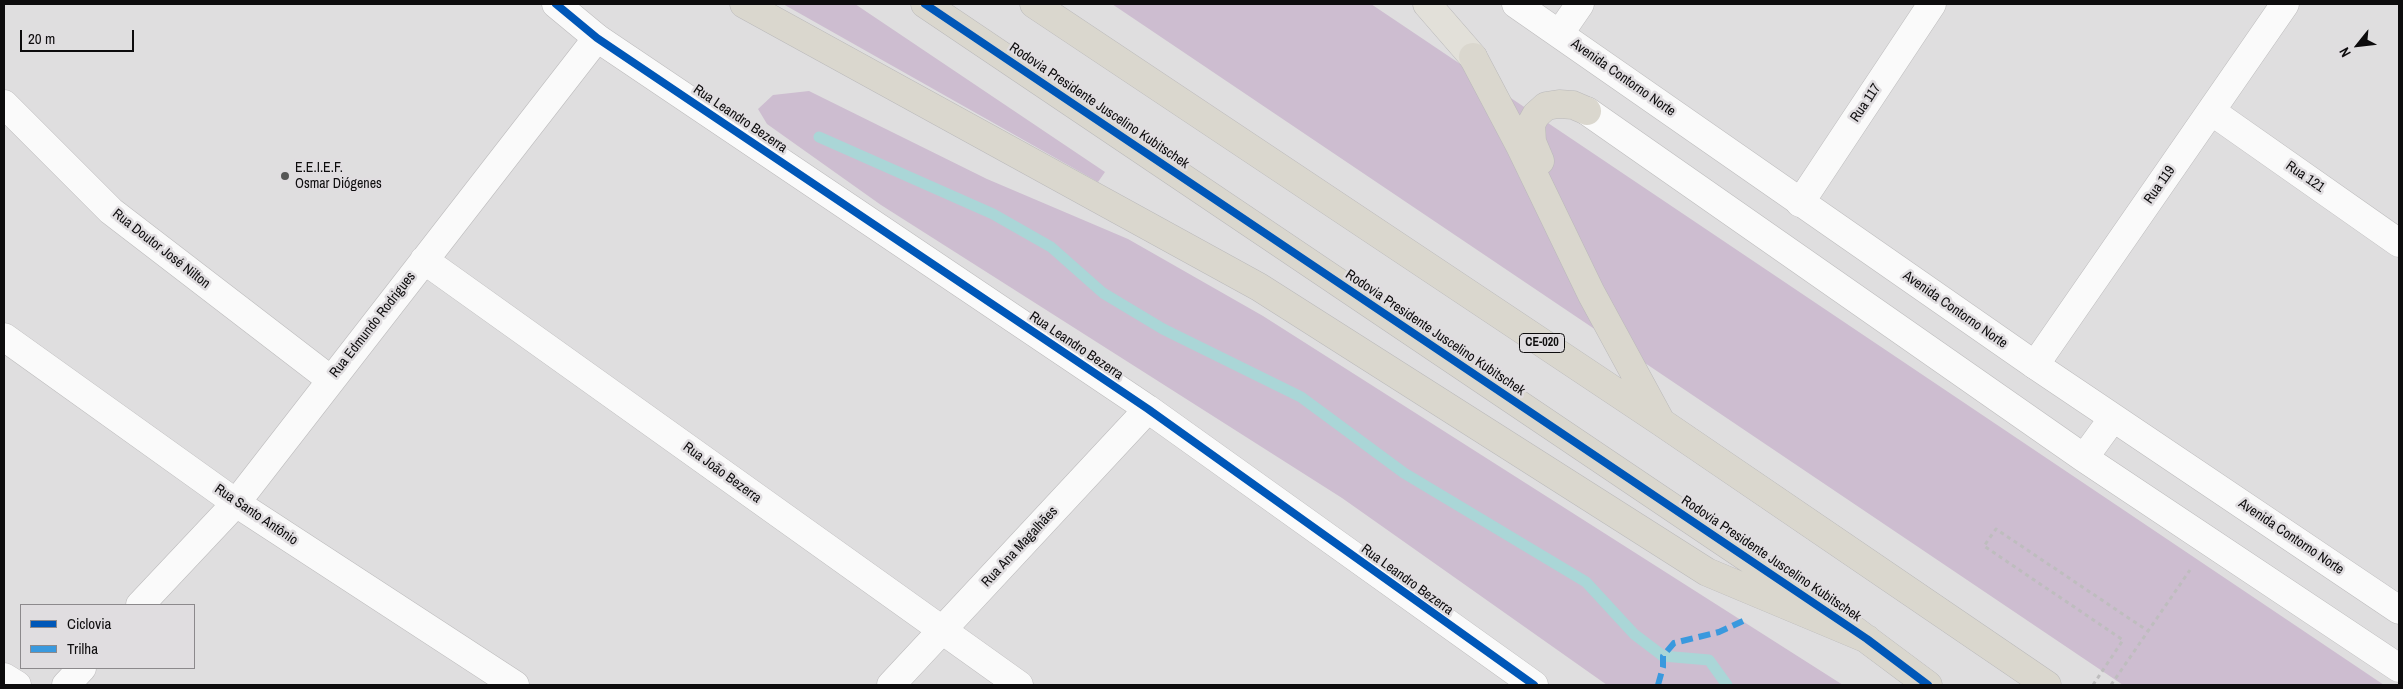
<!DOCTYPE html>
<meta charset="utf-8">
<style>
body{margin:0}
#map{position:relative;width:2403px;height:689px;overflow:hidden;background:#dfdedf;font-family:"Archivo Narrow",sans-serif}
canvas{display:block}
.frame{position:absolute;inset:0;border:5px solid #0d0c0d;pointer-events:none}
.legend{position:absolute;left:20px;top:604px;width:175px;height:65px;box-sizing:border-box;background:#e0dde0;border:1px solid #8c898c;margin:0;padding:6px 9px;list-style:none;font-size:15px;color:#0d0c0d}
.legend li{display:flex;align-items:center;gap:10px;height:25px}
.legend b{width:25px;border:1px solid #8c898c}
.north{position:absolute;left:2333px;top:20px;width:50px;height:50px;-webkit-text-stroke:4px #e0dde0;paint-order:stroke;rotate:241deg;font-size:14px;font-weight:700;line-height:20px;text-align:center;color:#0d0c0d}
.north::after{content:'';display:block;margin:auto;width:18px;height:22px;background:#0d0c0d;clip-path:polygon(50% 0,100% 100%,50% 72%,0 100%)}
.scale{position:absolute;left:20px;top:30px;width:114px;height:22px;box-sizing:border-box;border:2px solid #0d0c0d;border-top:0;padding-left:6px;font-size:15px;line-height:18px;white-space:nowrap;color:#0d0c0d;-webkit-text-stroke:4px #e0dde0;paint-order:stroke}
</style>
<div id="map">
<canvas width="2403" height="689"></canvas>
<div class="frame"></div>
<ul class="legend">
<li><b style="height:6px;background:#0057b8"></b>Ciclovia</li>
<li><b style="height:6px;background:#3a99de"></b>Trilha</li>
</ul>
<div class="north">N</div>
<div class="scale">20 m</div>
</div>
<script>
const g = document.querySelector('canvas').getContext('2d');
g.lineJoin = 'round';
function fillPath(path, color) { g.fillStyle = color; g.fill(path, 'evenodd'); }
const shape = rows => new Path2D(rows.map(r => 'M' + r).join(''));
function trace(path, color, width, dash) { g.strokeStyle = color; g.lineWidth = width; g.lineCap = dash ? 'butt' : 'round'; g.setLineDash(dash || []); g.stroke(path); }
function drawText(font, color, halo, rows, align = 'center') {
  g.font = font + ' "Archivo Narrow",sans-serif'; g.lineWidth = 5; g.setLineDash([]); g.textBaseline = 'middle'; g.strokeStyle = halo; g.fillStyle = color; for (const [text, x, y, turn = 0] of rows) {
    g.save(); g.translate(x, y); g.rotate((+turn || 0) * Math.PI / 180); g.textAlign = isNaN(turn) ? turn : align; if (halo) g.strokeText(text, 0, 0); g.fillText(text, 0, 0); g.restore();
  }
}
const green = shape([
 [783,4,855,4,1105,172,1098,182],
 [1112,4,1371,4,2384,685,2123,685],
 [809,91,987,179,1128,239,1263,316,1843,685,1607,685,1342,498,881,205,767,124,758,109,773,95]
]);
const stream = shape([
 [819,137,993,214,1051,247,1103,293,1163,329,1301,397,1404,473,1586,582,1634,634,1663,656,1709,660,1727,685]
]);
const path = shape([
 [2093,685,2123,640,1984,546,1996,529,2148,631],
 [2111,685,2190,570]
]);
const minor = shape([
 [1560,33,1580,4],
 [4,104,111,211,331,380],
 [2211,111,2399,243],
 [1800,203,1932,4],
 [424,260,1019,685],
 [4,337,236,503,515,685],
 [2035,365,2285,4],
 [140,605,236,503,597,38],
 [4,677,17,685],
 [66,685,82,668]
]);
const tertiary = shape([
 [556,4,597,38,1148,409,1534,685],
 [1516,4,2035,365,2399,610],
 [1587,111,2084,458,2399,668],
 [2084,458,2113,418],
 [891,685,1148,409]
]);
const primary = shape([
 [1427,4,1473,57]
]);
const trunk = shape([
 [744,4,1259,287,1707,572,1867,639],
 [925,4,1817,605],
 [1034,4,1661,422,2047,685],
 [1473,57,1520,146,1591,293,1660,420],
 [1540,161,1532,142,1531,124,1536,115,1546,106,1559,104,1573,105,1587,111],
 [1853,629,1928,685]
]);
const quiet = shape([
 [1658,685,1663,667,1663,656,1674,643,1719,632,1743,621]
]);
const cycleway = shape([
 [556,4,597,38,1148,409,1534,685],
 [925,4,1867,639,1928,685]
]);
const markers = [
 [285,176,5,"#565656"]
];
const shields = [
 [1542,343,45]
];
const shieldNames = [
 ["CE-020",1542,343]
];
const streetNames = [
 ["Avenida Contorno Norte",1623,78,35],
 ["Rua 117",1866,103,-56],
 ["Rodovia Presidente Juscelino Kubitschek",1099,106,34],
 ["Rua Leandro Bezerra",740,119,34],
 ["Rua 121",2305,177,35],
 ["Rua 119",2160,185,-55],
 ["Rua Doutor José Nilton",161,249,38],
 ["Avenida Contorno Norte",1955,310,35],
 ["Rua Edmundo Rodrigues",373,325,-52],
 ["Rodovia Presidente Juscelino Kubitschek",1435,333,34],
 ["Rua Leandro Bezerra",1076,346,34],
 ["Rua João Bezerra",722,473,36],
 ["Rua Santo Antônio",256,515,34],
 ["Avenida Contorno Norte",2291,537,34],
 ["Rua Ana Magalhães",1020,547,-47],
 ["Rodovia Presidente Juscelino Kubitschek",1771,559,34],
 ["Rua Leandro Bezerra",1407,580,36]
];
const poiNames = [
 ["E.E.I.E.F.",295,168],
 ["Osmar Diógenes",295,184]
];
fillPath(green, '#cdbdd0');
trace(stream, '#aad6d7', 11);
trace(minor, '#bcbbbc', 29);
trace(tertiary, '#bcbbbc', 29);
trace(primary, '#bab9ba', 29);
trace(trunk, '#bab9ba', 29);
trace(path, '#bebdbe', 3, [4, 4]);
trace(minor, '#fafafa', 28);
trace(tertiary, '#fafafa', 28);
trace(primary, '#e2e0d9', 28);
trace(trunk, '#dad7ce', 28);
trace(quiet, '#3a99de', 6, [12, 6]);
trace(cycleway, '#0057b8', 8);
for (const [x, y, r, color] of markers) { const dot = new Path2D(); dot.arc(x, y, r, 0, 2 * Math.PI); g.fillStyle = color; g.fill(dot); trace(dot, '#e0dde0', 2); }
for (const [x, y, w] of shields) { const box = new Path2D(); box.roundRect(x - w / 2, y - 9.5, w, 19, 4); g.fillStyle = '#e0dde0'; g.fill(box); trace(box, '#0d0c0d', 1); }
drawText('bold 12px', '#0d0c0d', null, shieldNames);
drawText('14px', '#0d0c0d', '#e0dde0', streetNames);
drawText('14px', '#0d0c0d', '#e0dde0', poiNames, 'left');
</script>
